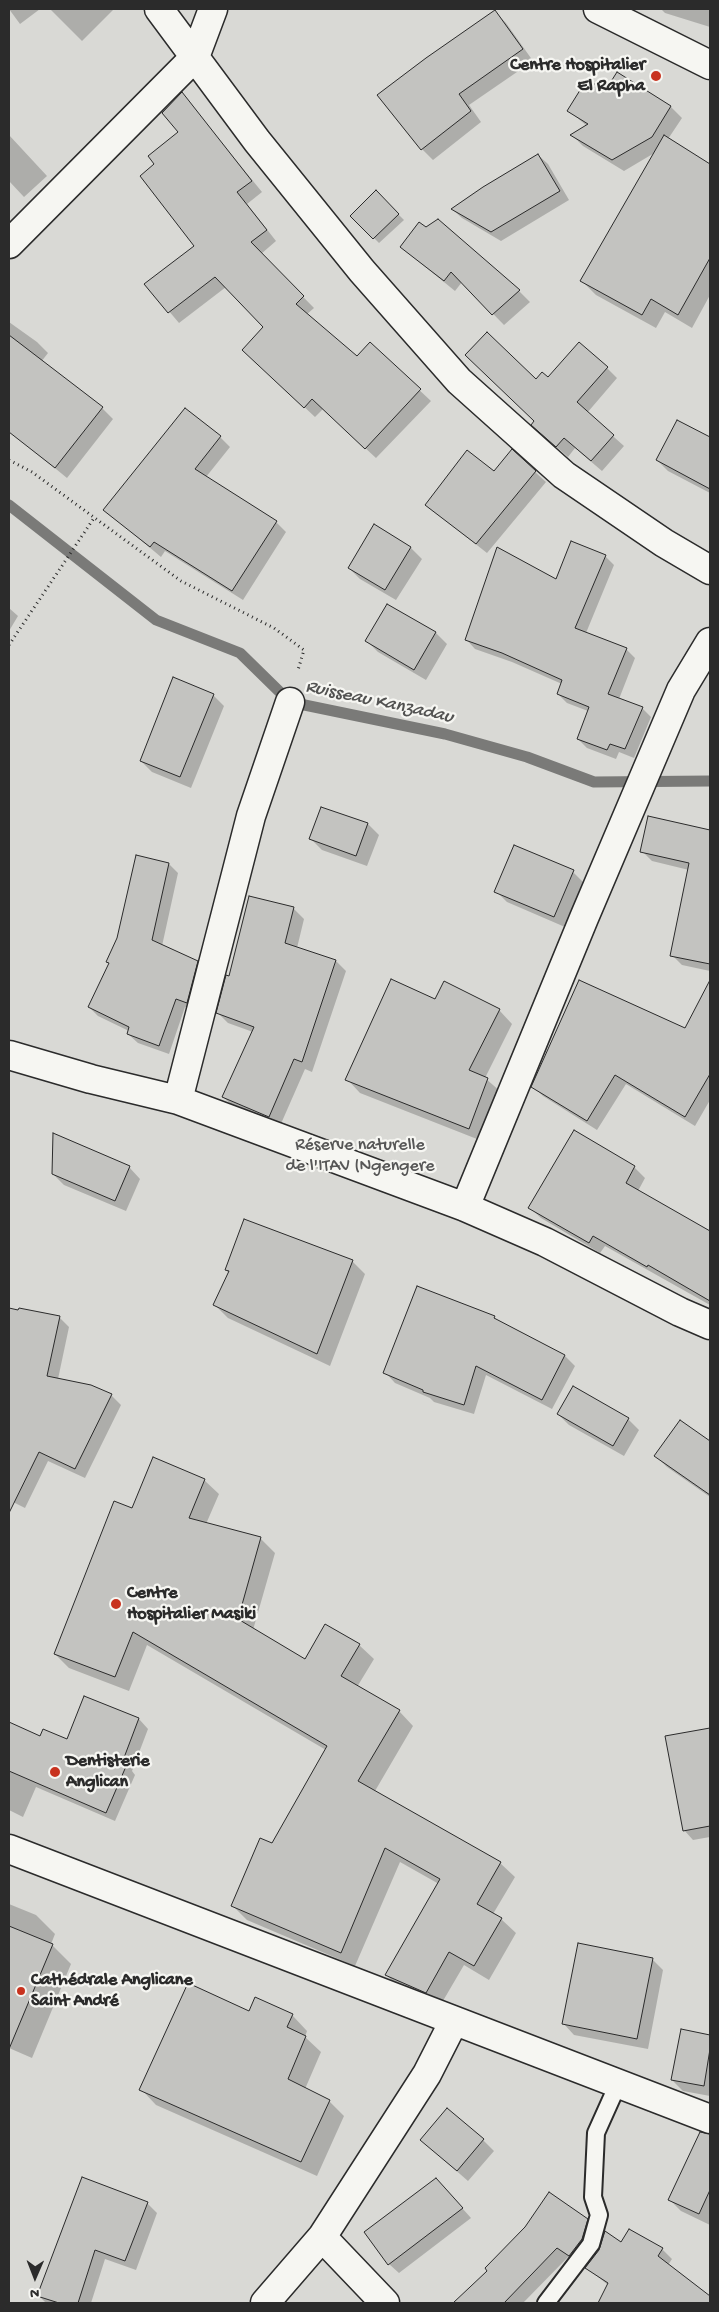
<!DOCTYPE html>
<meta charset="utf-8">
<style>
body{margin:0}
#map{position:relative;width:719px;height:2312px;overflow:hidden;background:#f6f6f2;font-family:"Gochi Hand",sans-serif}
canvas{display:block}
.frame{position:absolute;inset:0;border:10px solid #2b2b2b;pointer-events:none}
.north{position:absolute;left:10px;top:2252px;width:50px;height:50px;-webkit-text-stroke:4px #f6f6f2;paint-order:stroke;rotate:181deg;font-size:14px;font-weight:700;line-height:20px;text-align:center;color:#2b2b2b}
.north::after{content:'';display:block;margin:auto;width:18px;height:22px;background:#2b2b2b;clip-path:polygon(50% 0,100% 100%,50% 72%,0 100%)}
</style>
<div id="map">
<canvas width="719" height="2312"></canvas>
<div class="frame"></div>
<div class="north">N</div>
</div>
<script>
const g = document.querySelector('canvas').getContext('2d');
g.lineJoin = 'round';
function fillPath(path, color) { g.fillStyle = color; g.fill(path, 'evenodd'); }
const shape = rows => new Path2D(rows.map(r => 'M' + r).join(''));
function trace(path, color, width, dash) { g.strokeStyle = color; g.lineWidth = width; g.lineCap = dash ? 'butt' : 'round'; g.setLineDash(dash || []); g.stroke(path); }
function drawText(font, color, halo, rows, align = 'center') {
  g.font = font + ' "Gochi Hand",sans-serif'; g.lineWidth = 4.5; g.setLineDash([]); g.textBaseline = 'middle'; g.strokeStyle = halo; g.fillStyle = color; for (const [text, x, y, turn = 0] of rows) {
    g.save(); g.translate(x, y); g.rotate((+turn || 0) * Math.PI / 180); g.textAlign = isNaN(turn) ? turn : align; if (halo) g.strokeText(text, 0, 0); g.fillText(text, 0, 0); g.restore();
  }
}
const green = shape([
 [9,9,710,9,710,2303,9,2303]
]);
const shadow = shape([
 [9,9,40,9,20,24],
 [50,9,111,9,113,10,82,41],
 [661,9,710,9,710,27,665,13],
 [495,12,506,23,533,61,469,105,481,122,433,160,422,149],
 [617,74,671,107,682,118,668,139,709,165,710,162,710,295,692,328,665,312,656,328,596,295,582,281,656,152,624,171,583,146,572,135,587,126,569,111,605,93],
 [182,94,262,192,247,204,276,241,261,254,314,308,306,315,357,358,370,344,431,401,376,458,323,409,315,417,254,360,265,327,226,287,179,323,146,284,196,246,155,164,180,133],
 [9,135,47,176,24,197,9,181],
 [538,155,548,164,569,200,501,241,462,218,453,210],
 [376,192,404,220,379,243,352,216],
 [401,247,519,291,530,302,504,325,462,282,455,291],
 [9,322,37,342,48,353,41,362,102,408,113,419,67,478,12,433,34,404,9,386],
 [607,368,617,378,587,413,624,446,602,471,575,448,568,457,543,435,536,421,548,379],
 [678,421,710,438,710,493,668,471,657,460],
 [220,437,230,447,206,477,276,522,286,532,243,600,165,551,161,557,105,510],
 [535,472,546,482,487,553,426,505],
 [375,526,411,548,422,559,396,600,360,579,349,568],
 [605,556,614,565,586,633,626,649,635,658,619,699,642,708,651,717,634,758,619,752,616,759,587,748,578,739,588,711,567,703,558,694,562,684,512,662,475,649,466,639,557,581],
 [388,606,436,633,447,644,426,680,378,652,367,641],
 [9,608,18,616,9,631],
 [213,695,224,706,191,788,152,772,141,761],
 [322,808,368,824,379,835,367,866,322,850,311,839],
 [707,846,710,848,710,971,682,965,672,955,689,870,652,861,642,851],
 [169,864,178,873,162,946,197,962,206,972,196,1011,185,1007,169,1054,138,1043,128,1034,129,1031,98,1016,89,1007],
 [573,872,584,883,565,927,507,902,496,891],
 [250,898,294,909,304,919,297,948,336,961,346,971,312,1072,305,1069,280,1126,234,1107,223,1097,253,1032,228,1023,218,1013,230,978],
 [435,1000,499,1010,512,1024,485,1078,501,1092,482,1141,360,1093,347,1079],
 [698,1007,710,1013,710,1100,695,1126,626,1084,597,1130,543,1096,533,1086,686,1030],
 [575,1132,635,1168,645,1178,638,1191,710,1232,710,1305,605,1246,600,1253,541,1218,530,1208],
 [54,1135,129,1167,140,1179,126,1211,64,1185,53,1174],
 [352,1261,365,1274,330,1366,228,1318,215,1305,229,1273,226,1270],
 [20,1310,60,1318,69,1327,58,1379,91,1386,111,1395,121,1405,85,1478,48,1461,25,1508,9,1500,9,1428,24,1398,14,1395,9,1391,9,1362],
 [494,1317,500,1323,565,1356,575,1366,552,1409,486,1375,474,1414,434,1402,430,1398,395,1383,385,1372],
 [558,1414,628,1419,639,1430,624,1456,569,1425],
 [680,1422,710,1442,710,1497,667,1467,656,1456],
 [204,1480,219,1494,206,1524,261,1539,275,1553,253,1630,306,1660,326,1626,359,1645,374,1659,357,1687,399,1711,413,1726,375,1791,500,1863,515,1877,493,1914,501,1919,516,1933,489,1980,464,1965,440,2006,401,1989,386,1975,439,1884,400,1862,355,1966,247,1920,233,1906,272,1845,326,1750,147,1645,129,1691,69,1668,55,1654,132,1510],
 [84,1698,139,1719,148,1729,132,1771,135,1775,115,1821,36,1787,23,1817,9,1810,9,1724,40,1738,67,1740],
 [710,1730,710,1837,693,1840,684,1830,666,1737],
 [9,1904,36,1915,55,1934,51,1944,71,1964,32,2058,9,2048],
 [652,1959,663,1970,648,2049,574,2035,563,2023],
 [250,2013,292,2015,307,2031,305,2037,321,2052,305,2089,329,2101,344,2116,317,2176,156,2105,141,2089],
 [682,2031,710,2036,710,2096,683,2091,672,2080],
 [421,2140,483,2140,494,2151,468,2181],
 [690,2157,710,2165,710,2225,681,2211,670,2200],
 [445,2189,471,2218,399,2273,389,2264],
 [147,2203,157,2213,136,2270,105,2259,91,2303,46,2303,38,2295],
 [587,2220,597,2230,579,2265,568,2257,523,2303,455,2303,489,2271],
 [621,2244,662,2249,672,2259,668,2265,689,2284,679,2303,599,2303,608,2285,587,2268]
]);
const stream = shape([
 [9,505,156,620,240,653,290,702,445,734,527,757,594,782,710,781]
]);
const building = shape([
 [495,10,523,49,459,94,471,111,421,150,377,95,426,58,495,10],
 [617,72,671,106,652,137,612,160,570,135,588,124,567,111,587,79,605,91,617,72],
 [182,92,252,181,237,192,267,230,251,242,304,296,296,304,357,356,370,342,421,389,365,449,312,399,304,408,242,350,263,327,215,277,168,313,144,284,194,246,140,176,154,164,148,156,178,132,162,113,182,92],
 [664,135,710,164,710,258,678,315,651,299,642,315,580,281,664,135],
 [538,154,560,191,491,232,451,209,483,187,538,154],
 [376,190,399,214,373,239,350,216,376,190],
 [438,219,520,290,492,315,451,272,444,281,400,247,419,222,426,227,438,219],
 [487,332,536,379,542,372,548,377,579,342,608,367,577,402,614,435,591,461,564,438,556,447,531,425,534,421,465,355,487,332],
 [9,335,103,407,55,468,9,432,9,335],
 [185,408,221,436,195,469,277,521,232,591,154,542,150,547,103,510,185,408],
 [677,420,710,437,710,489,656,460,677,420],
 [512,449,536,471,476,544,425,505,467,450,494,471,512,449],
 [374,524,411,547,385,590,348,568,374,524],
 [571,541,606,555,575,628,627,648,608,694,643,707,625,749,610,744,607,750,577,739,589,707,557,694,562,680,502,653,465,640,497,547,556,579,571,541],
 [387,604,436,632,414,670,365,641,387,604],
 [173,677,214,694,180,777,140,761,173,677],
 [321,807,368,823,356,856,309,839,321,807],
 [648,816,710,830,710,964,670,956,689,863,640,852,648,816],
 [514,845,574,870,554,917,494,892,514,845],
 [136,855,169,863,152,940,198,961,187,1003,176,999,159,1046,127,1034,129,1027,88,1007,109,963,106,962,117,938,136,855],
 [249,896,294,907,285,943,336,960,302,1062,294,1059,269,1117,222,1097,254,1027,216,1013,226,975,229,976,249,896],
 [391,979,435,999,444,981,500,1009,469,1070,488,1078,469,1129,345,1080,391,979],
 [579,980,685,1028,710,980,710,1074,685,1117,615,1075,587,1121,531,1087,579,980],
 [574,1130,635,1166,626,1183,710,1231,710,1301,648,1265,647,1267,593,1236,589,1243,528,1208,574,1130],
 [53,1133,130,1166,115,1201,52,1174,53,1133],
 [244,1219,353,1260,317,1354,213,1305,229,1271,225,1270,244,1219],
 [417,1286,495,1316,494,1318,565,1355,542,1400,476,1366,464,1405,423,1392,423,1390,383,1373,417,1286],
 [9,1308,18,1310,19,1308,60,1316,47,1376,91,1385,112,1394,75,1469,39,1452,9,1513,9,1308],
 [573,1386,629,1418,613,1446,557,1414,573,1386],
 [680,1420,710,1441,710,1495,654,1456,680,1420],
 [153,1457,205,1479,189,1518,261,1537,238,1619,305,1659,325,1624,360,1644,341,1676,400,1710,358,1781,501,1862,477,1904,502,1918,474,1966,449,1952,426,1993,385,1975,440,1879,385,1848,341,1953,231,1906,260,1838,272,1843,327,1746,133,1632,115,1677,54,1654,114,1501,132,1508,153,1457],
 [84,1696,139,1718,122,1763,127,1764,106,1813,9,1771,9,1722,40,1736,43,1729,67,1739,84,1696],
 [710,1728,710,1826,683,1831,665,1736,710,1728],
 [9,1926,53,1944,9,2049,9,1926],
 [578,1943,653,1958,637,2039,562,2024,578,1943],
 [188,1983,249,2011,255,1997,293,2014,287,2027,306,2036,288,2079,330,2100,301,2162,139,2090,188,1983],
 [681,2029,710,2035,710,2049,704,2086,671,2080,681,2029],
 [447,2108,484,2139,457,2171,420,2140,447,2108],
 [700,2132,710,2134,710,2190,699,2214,668,2200,700,2132],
 [82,2177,148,2202,125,2261,95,2250,78,2303,59,2303,37,2296,82,2177],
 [436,2178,463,2208,388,2265,364,2232,436,2178],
 [549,2192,588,2219,582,2239,569,2256,557,2248,504,2303,453,2303,487,2271,485,2268,525,2227,549,2192],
 [629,2229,663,2248,658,2256,710,2296,710,2303,598,2303,608,2283,585,2268,599,2250,605,2231,621,2242,629,2229]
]);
const path = shape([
 [9,460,32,472,181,581,274,628,304,650,298,670],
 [9,645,94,518]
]);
const service = shape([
 [546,2303,591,2244,599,2215,593,2197,596,2133,618,2084]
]);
const minor = shape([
 [159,9,257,141,362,271,459,381,564,475,664,543,710,570],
 [598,9,710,65],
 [9,244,195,57,213,9],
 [9,1055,91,1079,178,1100,465,1207,545,1242,680,1312,710,1325],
 [178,1100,251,816,290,702],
 [465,1207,584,918,681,690,710,642],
 [9,1849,710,2119],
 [322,2237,385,2303],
 [265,2303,322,2237,427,2074,454,2021]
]);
const markers = [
 [656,76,6,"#c8321e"],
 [116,1604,6,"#c8321e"],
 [55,1772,6,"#c8321e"],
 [21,1991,5,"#c8321e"]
];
const poiNames = [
 ["Centre Hospitalier",645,66,"right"],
 ["El Rapha",645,87,"right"],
 ["Centre",127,1594],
 ["Hospitalier Masiki",127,1615],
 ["Dentisterie",66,1762],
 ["Anglican",66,1783],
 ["Cathédrale Anglicane",31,1981],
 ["Saint André",31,2002]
];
const parkNames = [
 ["Réserve naturelle",360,1146],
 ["de l'ITAV (Ngengere",360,1167]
];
const waterNames = [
 ["Ruisseau Kanzadau",379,703,12]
];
fillPath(green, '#d9d9d5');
fillPath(shadow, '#0003');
trace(stream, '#7a7a78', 11);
fillPath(building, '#c3c3c0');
trace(building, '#2b2b2b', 1);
trace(service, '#2b2b2b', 20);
trace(minor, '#2b2b2b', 31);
trace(path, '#2b2b2b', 3, [1, 4]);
trace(service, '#f6f6f2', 16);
trace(minor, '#f6f6f2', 28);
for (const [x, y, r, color] of markers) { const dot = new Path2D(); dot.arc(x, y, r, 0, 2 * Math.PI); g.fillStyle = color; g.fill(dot); trace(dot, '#f6f6f2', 2); }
drawText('bold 18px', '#2b2b2b', '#f6f6f2', poiNames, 'left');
drawText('18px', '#565656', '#f6f6f2', parkNames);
drawText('italic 19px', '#525251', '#f6f6f2', waterNames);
</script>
